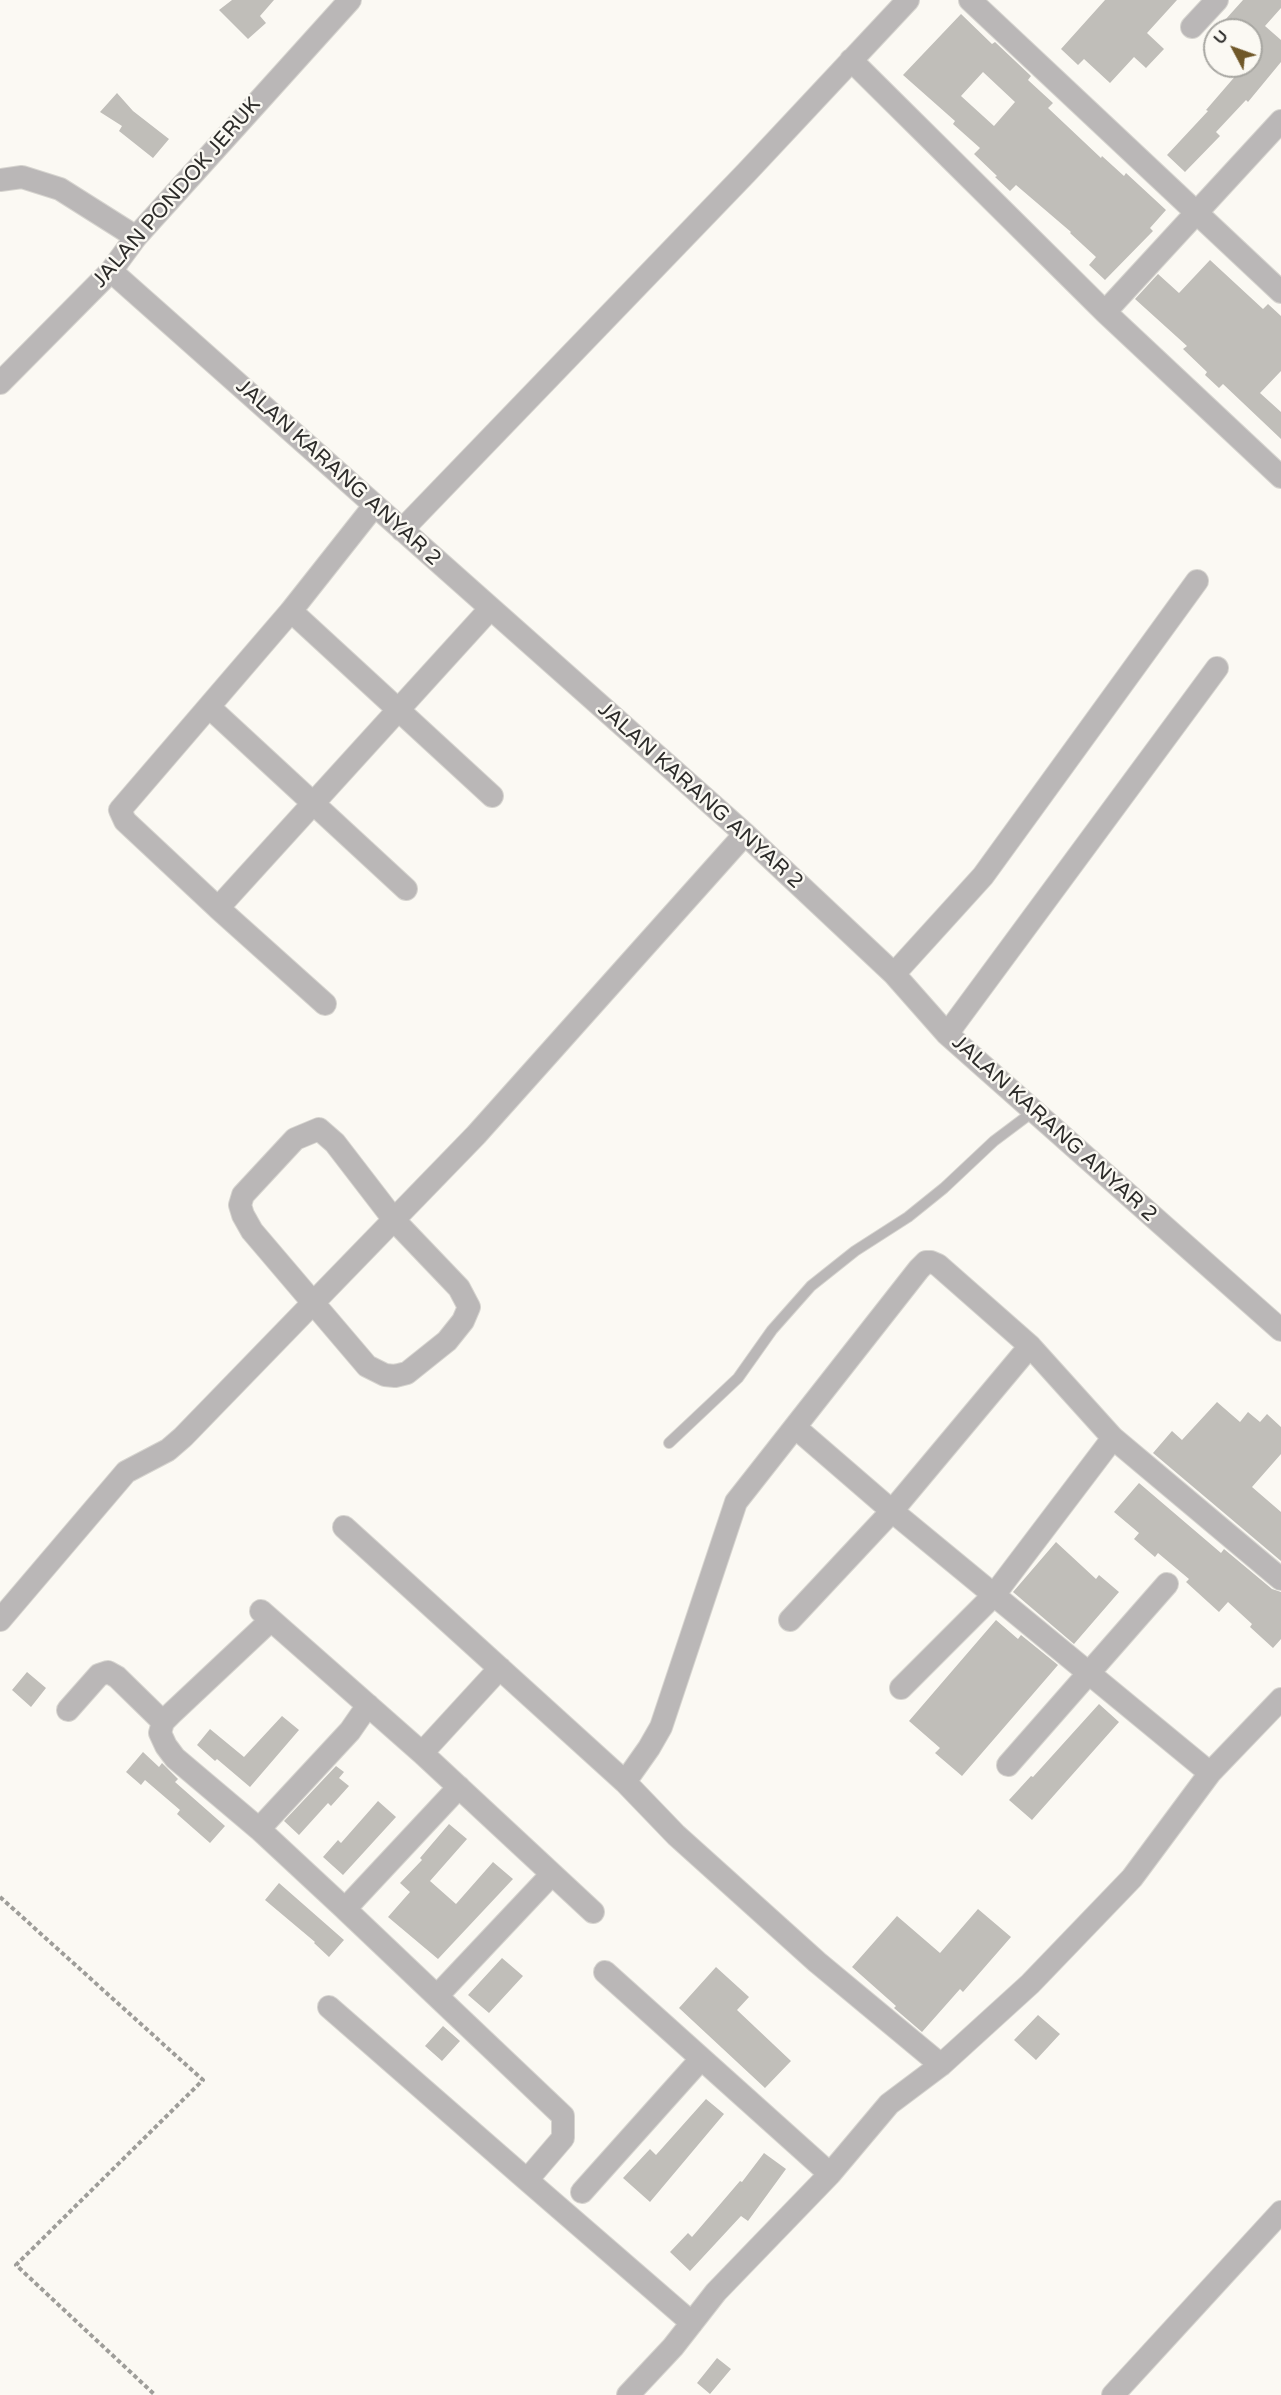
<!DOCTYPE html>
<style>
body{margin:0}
#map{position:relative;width:1281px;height:2395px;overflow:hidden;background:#fbf9f3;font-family:"Varela Round",sans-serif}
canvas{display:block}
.north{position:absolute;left:1203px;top:18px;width:60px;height:60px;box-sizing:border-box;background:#fbf9f3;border:2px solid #a8a7a2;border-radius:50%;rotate:311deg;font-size:16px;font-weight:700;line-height:24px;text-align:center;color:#2c2b29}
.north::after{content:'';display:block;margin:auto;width:21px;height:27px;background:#705829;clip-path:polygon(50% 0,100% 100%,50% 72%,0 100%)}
</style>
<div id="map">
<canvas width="1281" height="2395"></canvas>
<div class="north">U</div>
</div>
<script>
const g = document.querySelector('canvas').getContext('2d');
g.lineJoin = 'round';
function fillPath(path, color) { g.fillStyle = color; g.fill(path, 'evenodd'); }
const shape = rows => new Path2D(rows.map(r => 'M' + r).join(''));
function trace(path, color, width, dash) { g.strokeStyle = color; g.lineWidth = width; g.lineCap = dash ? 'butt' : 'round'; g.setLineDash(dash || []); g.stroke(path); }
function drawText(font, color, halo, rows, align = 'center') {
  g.font = font + ' "Varela Round",sans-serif'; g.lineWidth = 5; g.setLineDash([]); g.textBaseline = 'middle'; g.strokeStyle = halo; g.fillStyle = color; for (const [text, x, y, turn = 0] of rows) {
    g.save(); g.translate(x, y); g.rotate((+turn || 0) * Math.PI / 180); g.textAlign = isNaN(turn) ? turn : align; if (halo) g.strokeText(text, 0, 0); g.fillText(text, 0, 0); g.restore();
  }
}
const building = shape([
 [232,0,274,0,260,16,266,23,248,39,219,10],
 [1105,0,1177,0,1147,33,1164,49,1146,68,1134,57,1110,83,1084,59,1078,65,1061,49],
 [1243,0,1281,0,1281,8,1265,26,1281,40,1281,62,1248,102,1246,100,1216,132,1220,136,1185,172,1167,155,1208,111,1206,110,1244,66,1251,66,1251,59,1255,55,1251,51,1251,30,1216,30],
 [961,14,992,44,995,42,1031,76,1028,80,1053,103,1048,108,1101,158,1102,156,1124,176,1126,173,1166,210,1150,228,1153,231,1105,280,1089,265,1096,257,1070,233,1071,232,1016,185,1010,191,995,177,997,176,974,154,980,148,953,124,955,121,903,75],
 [983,72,1015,102,994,126,961,96],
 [117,93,133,111,169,139,153,158,119,131,122,126,100,112],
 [1210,260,1263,309,1268,304,1281,316,1281,371,1260,393,1281,412,1281,439,1223,384,1219,388,1205,375,1207,372,1183,349,1187,346,1135,299,1158,274,1179,293],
 [1217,1402,1240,1422,1248,1412,1260,1422,1267,1414,1281,1427,1281,1454,1252,1487,1281,1512,1281,1561,1153,1453,1172,1431,1182,1440],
 [1139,1483,1221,1553,1224,1549,1272,1589,1281,1592,1281,1639,1273,1648,1250,1627,1252,1624,1228,1602,1219,1612,1186,1582,1189,1579,1158,1553,1155,1557,1134,1539,1139,1533,1114,1512],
 [1056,1542,1096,1579,1099,1575,1119,1592,1074,1644,1013,1592],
 [996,1620,1018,1639,1021,1635,1058,1665,962,1776,935,1753,940,1748,909,1721],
 [27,1672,46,1688,31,1707,12,1690],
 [1099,1704,1119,1722,1032,1820,1009,1800,1031,1776,1033,1777],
 [282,1716,299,1730,250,1787,217,1759,215,1761,197,1745,210,1729,244,1757],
 [143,1752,159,1767,162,1763,178,1779,175,1782,225,1826,210,1843,177,1814,180,1810,145,1780,141,1785,126,1772],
 [336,1766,344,1772,339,1778,349,1786,331,1806,328,1803,299,1835,284,1821],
 [378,1801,396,1817,343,1875,323,1857,338,1840,341,1843],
 [449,1824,467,1839,430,1881,456,1904,493,1862,513,1879,438,1959,388,1917,410,1892,400,1883,422,1860,420,1858],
 [279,1883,344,1940,329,1957,314,1943,315,1942,265,1900],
 [978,1909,1011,1937,963,1992,960,1989,922,2032,894,2008,896,2006,852,1967,897,1916,940,1953],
 [502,1958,523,1976,489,2013,468,1995],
 [716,1967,749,1997,737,2010,791,2061,765,2088,679,2008],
 [1038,2015,1060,2034,1036,2060,1014,2040],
 [443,2026,460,2041,442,2061,425,2046],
 [706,2099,724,2114,650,2202,623,2178,650,2149,656,2155],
 [764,2153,786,2169,748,2221,741,2216,690,2271,670,2252,688,2233,692,2237,740,2181,742,2182],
 [717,2358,731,2369,710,2394,697,2383]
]);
const path = shape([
 [0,1897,203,2080,16,2265,155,2395]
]);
const lane = shape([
 [669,1443,738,1378,772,1330,811,1286,855,1251,908,1217,944,1188,994,1141,1034,1111]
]);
const street = shape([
 [970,0,1281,292],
 [1192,27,1217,0],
 [851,60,1105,312,1281,477],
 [0,180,22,177,60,189,136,237],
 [111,271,745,834,894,974,947,1034,1281,1330],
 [1105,312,1281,121],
 [0,383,111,271,136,237,350,0],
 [374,506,291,611,120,810,125,821,218,908,490,609],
 [402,530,746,173,908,0],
 [291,611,492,796],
 [209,707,406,889],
 [218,908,325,1004],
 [894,974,983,876,1197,581],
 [947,1034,1217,668],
 [319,1129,335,1143,395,1221,459,1288,469,1307,463,1321,447,1341,407,1373,395,1376,385,1375,367,1366,252,1231,243,1215,240,1205,243,1195,295,1139,319,1129],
 [796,1428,892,1511,1210,1773],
 [344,1527,625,1782,676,1835,817,1962,941,2065],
 [261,1611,422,1753],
 [0,1620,126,1472,168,1450,183,1437,476,1135,745,834],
 [790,1620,892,1511,1030,1346],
 [500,1668,422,1753,593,1912],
 [901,1688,994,1595,1113,1438],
 [368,1705,350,1731,259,1829,345,1909,459,1787],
 [68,1710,99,1675,108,1672,117,1677,163,1722],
 [1008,1765,1167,1584],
 [625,1782,649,1748,661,1727,736,1502,919,1269,926,1262,931,1262,938,1265,1030,1346,1113,1438,1281,1579],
 [259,1829,175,1758,166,1746,160,1733,163,1722,172,1713,271,1620],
 [345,1909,563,2116,563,2138,527,2180,692,2323],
 [605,1972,830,2174],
 [437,1996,552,1874],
 [329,2007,527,2180],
 [582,2192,701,2059],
 [628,2395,673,2347,716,2292,830,2174,889,2104,941,2065,1030,1984,1132,1878,1210,1773,1281,1699],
 [1113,2395,1281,2212]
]);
const streetNames = [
 ["JALAN PONDOK JERUK",177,193,-49],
 ["JALAN KARANG ANYAR 2",338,473,42],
 ["JALAN KARANG ANYAR 2",700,796,42],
 ["JALAN KARANG ANYAR 2",1054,1129,42]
];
fillPath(building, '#c0beb9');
trace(lane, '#d6d4cf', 12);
trace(street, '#d6d4cf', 24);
trace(path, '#9e9d99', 4, [4.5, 3]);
trace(lane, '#bab7b7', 10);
trace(street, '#bab7b7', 22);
drawText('21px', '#2c2b29', '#fbf9f3', streetNames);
</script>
